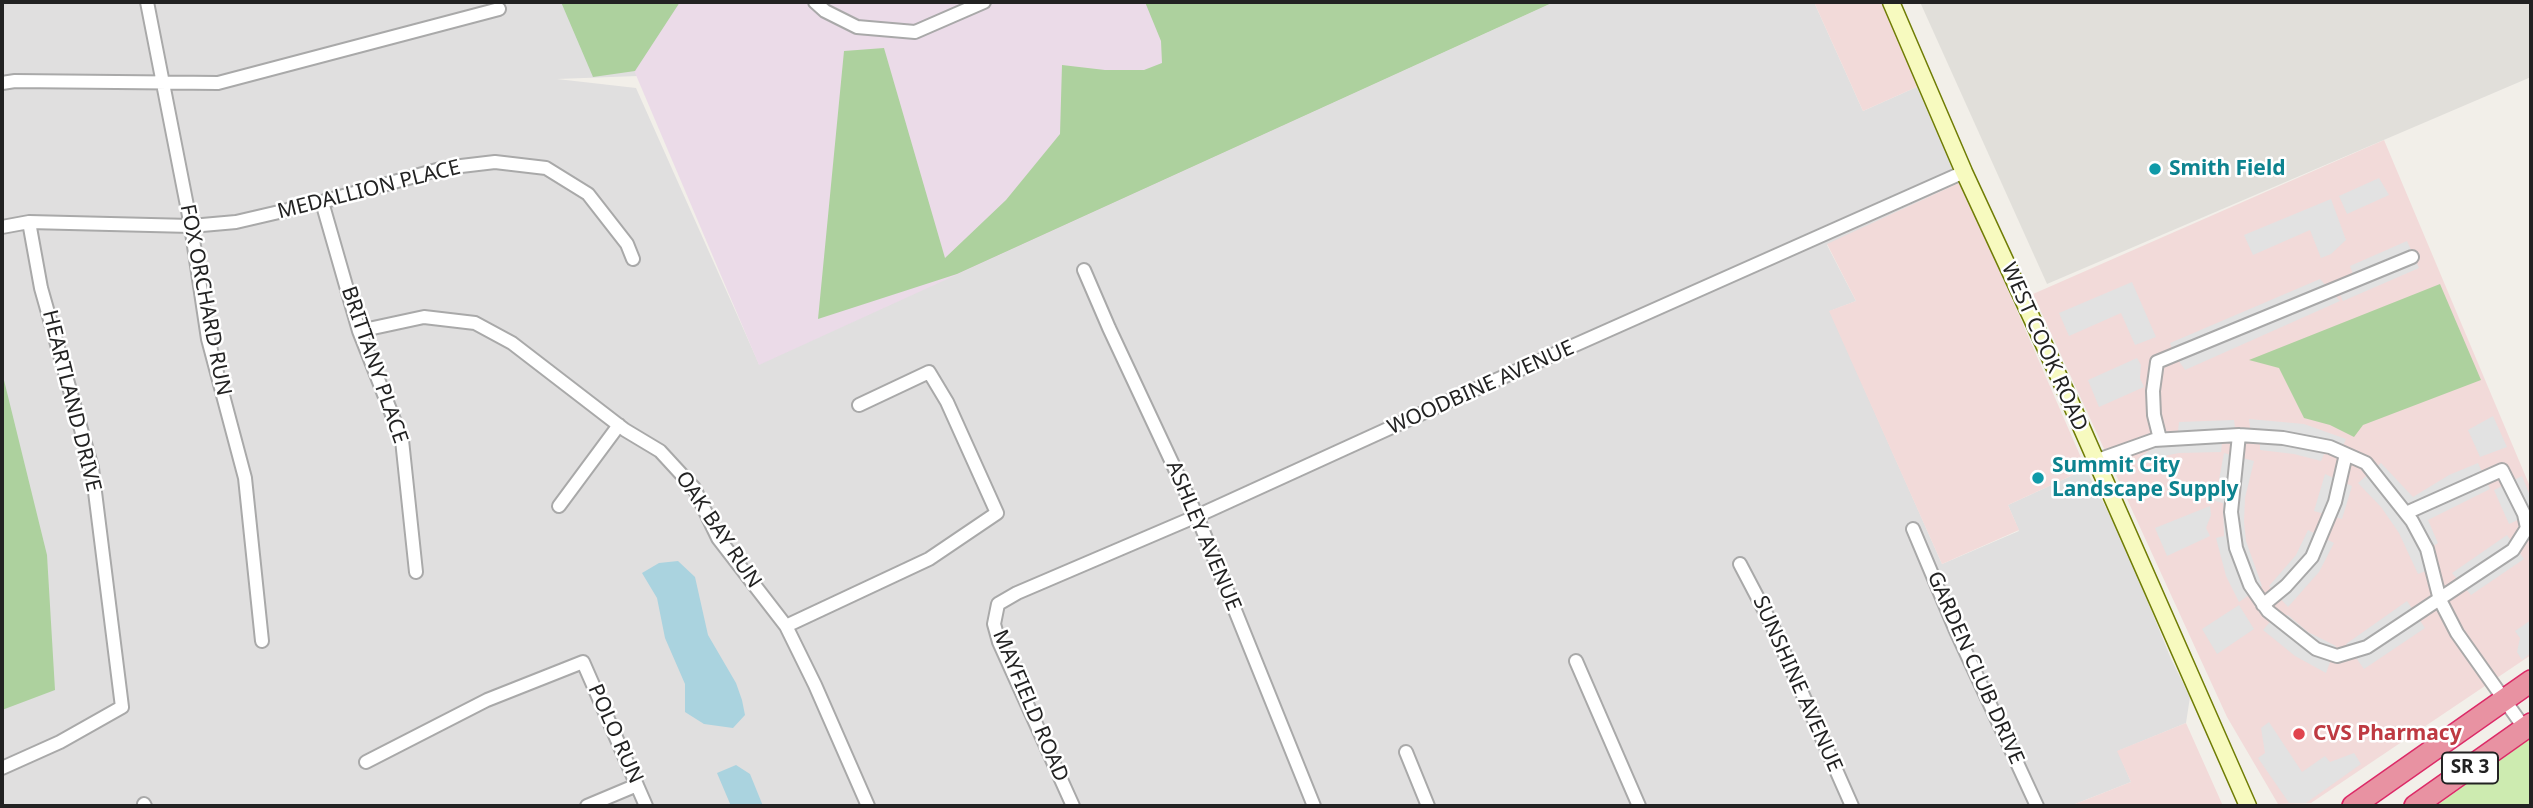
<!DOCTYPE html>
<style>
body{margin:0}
#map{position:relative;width:2533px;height:808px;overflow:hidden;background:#f2efe9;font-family:"Noto Sans",sans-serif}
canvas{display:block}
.frame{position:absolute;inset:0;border:4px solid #222;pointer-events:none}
</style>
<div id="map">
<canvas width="2533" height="808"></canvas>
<div class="frame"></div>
</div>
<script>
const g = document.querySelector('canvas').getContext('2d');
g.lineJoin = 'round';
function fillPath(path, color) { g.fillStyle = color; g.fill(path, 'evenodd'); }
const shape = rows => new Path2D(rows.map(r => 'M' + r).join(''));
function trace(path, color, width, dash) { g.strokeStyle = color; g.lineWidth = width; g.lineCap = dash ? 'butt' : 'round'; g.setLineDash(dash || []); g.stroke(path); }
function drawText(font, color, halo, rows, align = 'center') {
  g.font = font + ' "Noto Sans",sans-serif'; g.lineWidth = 5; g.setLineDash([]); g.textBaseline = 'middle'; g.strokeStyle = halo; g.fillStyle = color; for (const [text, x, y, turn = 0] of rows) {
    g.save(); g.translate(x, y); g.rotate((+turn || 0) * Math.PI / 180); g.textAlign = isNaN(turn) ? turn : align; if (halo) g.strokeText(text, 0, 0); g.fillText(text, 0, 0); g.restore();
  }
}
const residential = shape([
 [2,2,605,2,638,76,557,79,636,88,759,364,1554,2,1814,2,1863,111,1921,85,1961,182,1827,245,1856,301,1830,311,1942,564,2019,531,2008,505,2086,469,2125,545,2171,659,2190,697,2186,723,2118,751,2131,782,2070,806,2,806]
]);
const commercial = shape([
 [1814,2,1883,2,1921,85,1863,111],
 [2384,140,2531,489,2531,655,2311,803,2278,804,2227,717,2033,294],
 [1961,182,2086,469,2008,505,2019,530,1942,564,1829,311,1856,301,1827,244],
 [2186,723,2223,806,2070,806,2131,782,2117,751]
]);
const industrial = shape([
 [605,2,1554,2,759,365]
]);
const airport = shape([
 [1920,2,2531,2,2531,77,2047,284]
]);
const grass = shape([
 [2531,738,2531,806,2436,806]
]);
const forest = shape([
 [561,2,680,2,635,71,593,77],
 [1145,2,1554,2,957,274,818,319,844,51,884,48,945,258,1006,200,1060,134,1062,65,1105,70,1144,70,1162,63,1161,41],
 [2440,284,2481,380,2363,425,2354,437,2330,425,2304,418,2279,368,2249,360],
 [2,372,47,555,55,690,2,710]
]);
const parking = shape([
 [2379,178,2389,195,2347,214,2339,196],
 [2331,199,2346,240,2331,254,2321,258,2310,230,2253,255,2244,235],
 [2407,241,2419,268,2343,301,2339,292,2353,274,2350,266],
 [2320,279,2340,301,2185,370,2173,352,2170,343],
 [2132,282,2156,337,2135,345,2121,313,2069,336,2059,313],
 [2137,358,2141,365,2140,378,2144,387,2099,407,2088,380],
 [2493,416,2507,447,2480,457,2468,430],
 [2249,419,2304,424,2346,439,2343,446,2325,452,2321,461,2294,454,2260,450,2260,442,2250,427],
 [2234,420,2235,428,2222,443,2221,452,2179,453,2164,456,2141,466,2137,459,2178,431,2179,422],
 [2224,453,2254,461,2245,498,2244,522,2246,541,2262,586,2239,602,2226,576,2216,538,2224,536,2223,503,2215,501],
 [2381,463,2413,497,2449,475,2478,463,2490,489,2428,520,2438,543,2432,547,2426,571,2418,574,2399,533,2381,507,2358,483],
 [2325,474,2352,486,2342,519,2314,511],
 [2522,476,2531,498,2531,514,2509,524,2494,490],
 [2210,506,2211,515,2206,528,2210,536,2167,556,2155,528],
 [2308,530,2334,543,2319,572,2288,607,2269,586,2296,555],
 [2507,535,2524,559,2471,595,2452,573],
 [2407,601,2425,628,2364,669,2346,644],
 [2239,605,2254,629,2217,654,2202,629],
 [2288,615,2308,632,2336,646,2326,673,2295,656,2263,630,2269,623],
 [2531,620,2531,653,2522,660,2517,652,2520,638,2515,631],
 [2269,722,2302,772,2325,756,2330,762,2354,753,2361,764,2306,803,2289,803,2258,758,2265,753,2261,728]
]);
const water = shape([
 [678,561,695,577,708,635,736,683,742,700,745,715,733,728,704,724,685,712,685,684,665,638,657,598,642,573,659,563],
 [736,765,750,774,763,806,731,806,717,773]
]);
const street = shape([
 [147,2,191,226,208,339,245,478,262,641],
 [815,2,825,11,857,27,915,32,984,2],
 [2,83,15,81,218,83,499,9],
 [322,202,359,331,402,440,416,572],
 [2,227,29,222,191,226,236,222,322,202,444,168,495,162,546,168,588,194,627,244,633,259],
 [1084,270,1109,328,1197,516,1314,806],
 [359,331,424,317,475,323,512,343,625,430,660,451,694,488,718,538,786,626,815,685,868,806],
 [2239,435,2231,512,2236,548,2250,585,2268,611,2316,649,2337,656,2367,647,2513,550,2527,528,2524,514,2502,470,2406,513],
 [2160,439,2154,415,2153,391,2157,362,2412,257],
 [2095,461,2154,440,2239,435,2283,438,2330,447,2366,463,2412,521,2427,549,2440,600,2457,633,2525,729],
 [559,506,619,425],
 [1913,529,1956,631,2037,806],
 [1740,564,1772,625,1852,806],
 [2263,605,2286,586,2312,557,2335,502,2346,454],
 [786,626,929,559,997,513,947,402,929,372,859,405],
 [1576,661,1639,806],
 [1406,752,1428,806],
 [366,762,487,700,583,662,646,806],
 [2,768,60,742,122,707,92,468,41,288,29,222],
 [144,804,145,806],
 [587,806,637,785],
 [1073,806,999,642,994,624,998,604,1017,593,1197,516,1449,401,1964,172]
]);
const secondary = shape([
 [1891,2,1964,172,2065,390,2248,806]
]);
const highway = shape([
 [2353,806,2531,681],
 [2415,806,2531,724]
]);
const markers = [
 [2155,169,7,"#0f9aa8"],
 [2038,478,7,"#0f9aa8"],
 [2299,734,7,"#e0444e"]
];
const shields = [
 [2470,768,56]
];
const shieldNames = [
 ["SR 3",2470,768]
];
const cultureNames = [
 ["Smith Field",2169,169],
 ["Summit City",2052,466],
 ["Landscape Supply",2052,490]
];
const streetNames = [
 ["MEDALLION PLACE",369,190,-14],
 ["FOX ORCHARD RUN",205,300,79],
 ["WEST COOK ROAD",2044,347,66],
 ["BRITTANY PLACE",374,365,71],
 ["WOODBINE AVENUE",1481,388,-24],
 ["HEARTLAND DRIVE",71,401,76],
 ["OAK BAY RUN",718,530,56],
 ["ASHLEY AVENUE",1203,536,67],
 ["GARDEN CLUB DRIVE",1975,668,66],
 ["SUNSHINE AVENUE",1797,684,66],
 ["MAYFIELD ROAD",1030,706,67],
 ["POLO RUN",615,734,66]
];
const healthNames = [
 ["CVS Pharmacy",2313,734]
];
fillPath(residential, '#e0dfdf');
fillPath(commercial, '#f2dad9');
fillPath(industrial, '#ebdbe8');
fillPath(airport, '#e1dfda');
fillPath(grass, '#cdebb0');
fillPath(forest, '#add19e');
fillPath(parking, '#e2e2e2');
fillPath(water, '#aad3df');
trace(street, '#a9a9a9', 16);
trace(secondary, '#707d05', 19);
trace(highway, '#dc2a67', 24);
trace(street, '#fff', 12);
trace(secondary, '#f7fabf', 16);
trace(highway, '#e892a2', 21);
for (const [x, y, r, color] of markers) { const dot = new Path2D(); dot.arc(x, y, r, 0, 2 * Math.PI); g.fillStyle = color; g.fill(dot); trace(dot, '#fff', 2.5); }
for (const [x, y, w] of shields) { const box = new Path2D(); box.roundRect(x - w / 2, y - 15.5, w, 31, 5); g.fillStyle = '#fff'; g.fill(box); trace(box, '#222', 2); }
drawText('bold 19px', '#222', null, shieldNames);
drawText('bold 21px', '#0d838f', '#fff', cultureNames, 'left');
drawText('21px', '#222', '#fff', streetNames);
drawText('bold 21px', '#be3a42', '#fff', healthNames, 'left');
</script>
